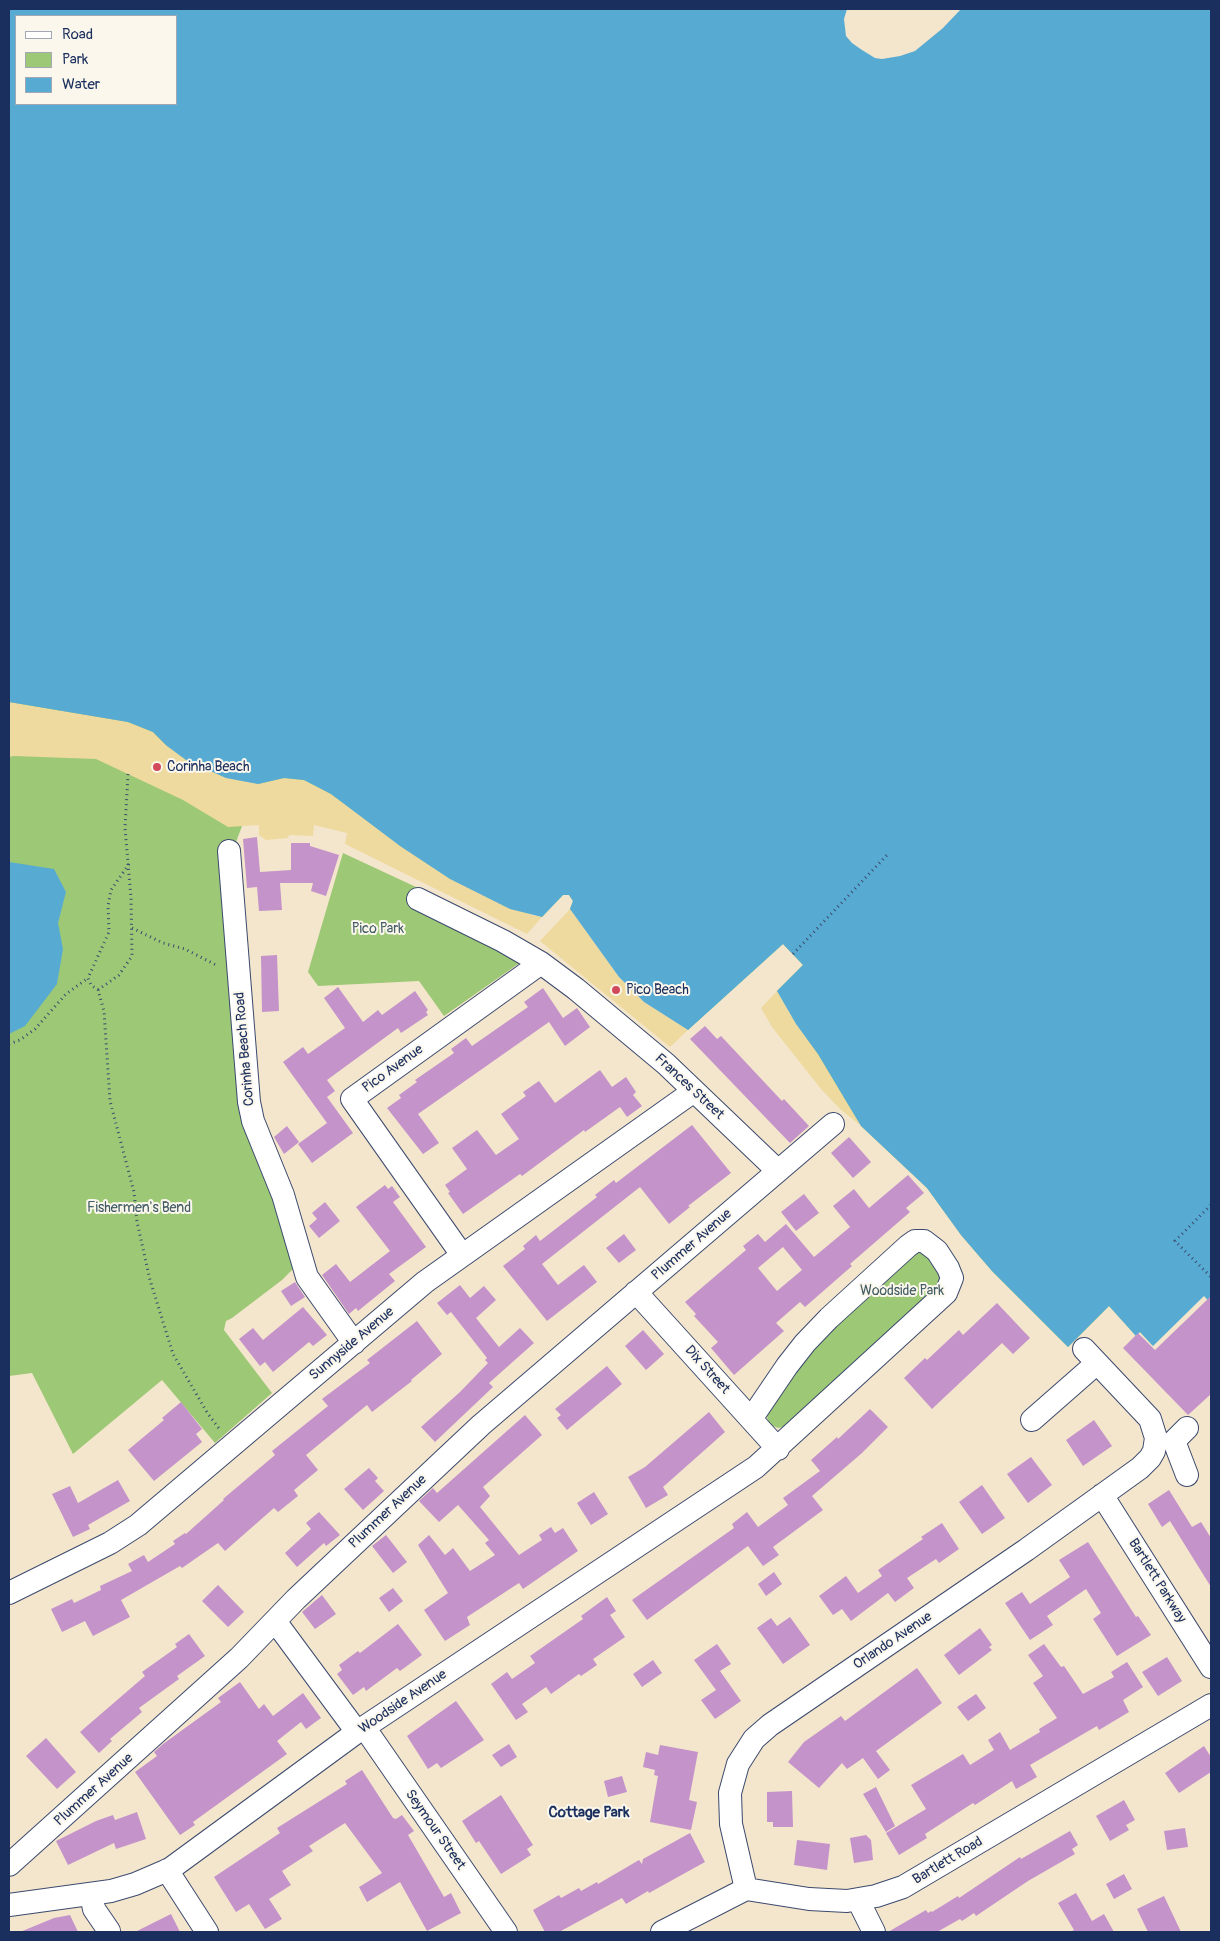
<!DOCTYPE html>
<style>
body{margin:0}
#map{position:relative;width:1220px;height:1941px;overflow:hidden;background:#f4e6cc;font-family:Pangolin,sans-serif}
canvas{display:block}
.frame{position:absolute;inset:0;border:10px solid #1b2f5e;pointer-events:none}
.legend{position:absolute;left:15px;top:15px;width:162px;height:90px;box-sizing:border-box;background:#fbf7ec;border:1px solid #a1a7b3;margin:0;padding:6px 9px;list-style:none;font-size:15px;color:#1b2f5e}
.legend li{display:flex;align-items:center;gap:10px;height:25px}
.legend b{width:25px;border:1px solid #a1a7b3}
</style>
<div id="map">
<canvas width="1220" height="1941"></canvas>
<div class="frame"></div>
<ul class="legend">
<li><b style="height:6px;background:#fff"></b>Road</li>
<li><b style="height:14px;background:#9dc876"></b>Park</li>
<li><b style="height:14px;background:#57abd3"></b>Water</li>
</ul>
</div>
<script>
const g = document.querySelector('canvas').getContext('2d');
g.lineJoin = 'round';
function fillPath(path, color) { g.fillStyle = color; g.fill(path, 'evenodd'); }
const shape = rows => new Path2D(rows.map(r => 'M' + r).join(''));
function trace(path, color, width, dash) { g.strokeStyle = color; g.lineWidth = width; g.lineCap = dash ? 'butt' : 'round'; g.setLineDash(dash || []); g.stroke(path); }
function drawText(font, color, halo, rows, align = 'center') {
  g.font = font + ' Pangolin,sans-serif'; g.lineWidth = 4; g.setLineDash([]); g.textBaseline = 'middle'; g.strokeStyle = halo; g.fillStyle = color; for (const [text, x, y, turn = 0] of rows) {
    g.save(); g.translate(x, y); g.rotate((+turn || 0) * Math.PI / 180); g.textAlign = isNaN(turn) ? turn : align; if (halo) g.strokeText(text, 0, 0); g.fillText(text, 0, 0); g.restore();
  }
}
const green = shape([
 [9,627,925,985,1153,1346,1140,1332,1136,1336,1109,1306,1068,1347,992,1271,961,1235,927,1188,861,1126,777,991,803,965,783,944,688,1030,570,909,573,901,569,895,563,895,542,917,258,784,236,842,235,1014,296,1266,282,1280,232,1318,226,1321,224,1330,272,1393,215,1443,162,1380,73,1454,32,1373,9,1376],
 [343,853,489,921,538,950,444,1016,419,981,318,986,308,972],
 [915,1250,926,1253,940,1273,938,1288,787,1426,778,1428,768,1424,767,1415,798,1362]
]);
const sand = shape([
 [9,702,128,722,153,732,167,746,258,784,284,778,304,780,331,794,360,815,532,915,542,917,527,934,345,844,347,833,314,825,313,836,289,835,288,838,266,840,259,835,259,825,228,827,183,800,96,759,14,756,9,757],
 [570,909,619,977,644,1002,688,1030,670,1047,540,941],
 [777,991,796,1024,818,1054,861,1126,840,1109,821,1089,772,1027,761,1008]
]);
const water = shape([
 [9,9,847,9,844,19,846,36,852,43,862,50,875,58,882,59,900,56,915,51,943,28,961,9,1211,9,1211,1304,1204,1296,1153,1346,1140,1332,1136,1336,1109,1306,1068,1347,992,1271,961,1235,927,1188,861,1126,818,1054,796,1024,777,991,803,965,783,944,688,1030,644,1002,619,977,570,909,573,901,569,895,563,895,542,917,510,909,450,879,400,846,331,794,304,780,284,778,258,784,226,778,186,760,167,746,153,732,128,722,9,702],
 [16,16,176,16,176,104,16,104],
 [9,862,54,869,66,892,58,923,63,949,57,984,25,1026,9,1034]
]);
const building = shape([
 [257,837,260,872,291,870,291,843,310,843,310,846,339,855,326,896,311,891,313,883,280,883,282,910,259,911,257,887,247,888,243,839],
 [277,955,279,1011,262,1012,261,956],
 [338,987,363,1022,378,1010,382,1015,415,991,428,1010,426,1012,428,1015,401,1033,398,1028,327,1080,335,1091,327,1097,353,1133,312,1163,298,1144,327,1123,283,1062,303,1047,308,1054,345,1028,324,998],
 [543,988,563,1018,577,1008,590,1027,565,1046,549,1022,418,1114,439,1143,423,1154,387,1108,401,1098,399,1095,417,1082,415,1080,454,1053,451,1049,466,1038,472,1046,528,1007,524,1002],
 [705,1026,717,1039,721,1036,782,1101,784,1099,809,1126,790,1143,690,1039],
 [600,1070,612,1087,626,1077,636,1092,633,1095,642,1106,627,1117,620,1107,585,1132,584,1130,522,1176,520,1174,463,1214,448,1193,450,1192,445,1185,467,1169,452,1148,477,1130,496,1155,519,1139,501,1114,526,1096,523,1092,539,1081,555,1103],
 [692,1125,731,1173,688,1206,690,1207,669,1224,640,1187,542,1264,558,1285,584,1265,597,1282,547,1321,503,1266,525,1249,523,1246,536,1235,540,1241,597,1197,595,1195,614,1180,616,1183],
 [287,1126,299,1142,284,1154,274,1137],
 [849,1137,871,1162,853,1178,831,1153],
 [908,1175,924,1193,906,1208,910,1212,850,1264,852,1266,805,1307,800,1302,776,1323,784,1331,734,1375,711,1348,718,1342,694,1316,696,1314,685,1302,746,1250,743,1246,758,1234,765,1242,786,1224,814,1257,850,1227,833,1206,854,1189,869,1208],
 [783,1247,802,1270,777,1291,758,1268],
 [385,1185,388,1189,392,1186,400,1197,393,1202,426,1247,389,1274,395,1281,358,1311,356,1308,349,1314,322,1275,336,1264,350,1282,390,1251,356,1207],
 [804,1194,819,1213,796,1231,781,1212],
 [325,1202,340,1221,319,1238,309,1226,317,1219,312,1213],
 [624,1234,636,1250,619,1263,606,1248],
 [295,1282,305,1297,291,1306,281,1291],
 [460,1285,470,1298,484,1286,496,1300,476,1318,499,1347,520,1328,534,1343,489,1383,493,1387,435,1442,421,1427,460,1392,488,1363,485,1360,487,1358,451,1312,447,1315,437,1303],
 [1211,1296,1211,1394,1188,1415,1123,1348,1138,1333,1155,1350],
 [997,1303,1030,1338,1013,1354,1002,1343,932,1409,904,1378,925,1358,927,1360,959,1330,963,1335],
 [303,1307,327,1335,313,1346,309,1342,273,1372,265,1362,260,1366,239,1339,253,1328,263,1340],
 [417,1321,442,1354,411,1380,412,1381,372,1412,367,1405,306,1455,318,1470,294,1490,298,1496,278,1512,274,1508,225,1551,218,1543,182,1568,180,1566,121,1600,130,1617,93,1636,85,1621,62,1632,51,1609,72,1599,74,1603,101,1590,100,1586,132,1571,128,1564,144,1555,148,1562,175,1544,173,1541,185,1533,186,1534,224,1500,223,1499,275,1455,272,1451,328,1406,322,1399,370,1363,367,1360],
 [643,1330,664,1354,646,1370,625,1346],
 [607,1366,622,1384,567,1430,557,1418,561,1415,555,1409],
 [181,1402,202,1429,196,1434,202,1442,154,1481,128,1450,164,1420,162,1418],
 [870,1409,888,1427,862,1453,812,1496,823,1510,773,1547,779,1555,763,1566,748,1546,647,1620,632,1600,734,1528,732,1524,747,1512,758,1527,788,1505,783,1498,820,1471,811,1460,837,1437,838,1439],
 [709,1412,725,1432,663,1487,668,1495,646,1508,628,1477,645,1467],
 [525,1415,542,1435,483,1487,490,1496,480,1507,519,1555,542,1540,539,1535,551,1527,555,1533,563,1528,578,1551,523,1589,519,1583,467,1617,470,1625,445,1641,424,1610,448,1593,418,1545,429,1535,445,1555,453,1548,470,1571,495,1555,485,1543,489,1540,458,1505,439,1522,419,1501,433,1488,437,1493],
 [1094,1420,1112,1446,1083,1466,1066,1440],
 [1031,1457,1052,1485,1028,1503,1007,1474],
 [369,1468,378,1478,375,1481,384,1491,363,1510,344,1489],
 [118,1480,130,1501,88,1525,90,1529,73,1537,52,1494,70,1486,78,1503],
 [982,1485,1005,1518,982,1534,959,1502],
 [1169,1490,1192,1527,1201,1522,1211,1538,1211,1587,1170,1521,1162,1527,1148,1504],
 [594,1492,608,1514,591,1525,577,1503],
 [319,1512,340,1535,326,1546,324,1543,297,1567,285,1553,311,1529,306,1523],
 [942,1523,959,1549,939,1563,936,1559,907,1578,914,1588,895,1602,888,1593,851,1621,842,1609,833,1615,819,1596,846,1576,858,1593,882,1576,878,1570,923,1539,921,1537],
 [386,1535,407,1562,393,1573,372,1546],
 [1088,1542,1136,1617,1138,1616,1151,1635,1117,1656,1093,1619,1101,1613,1086,1589,1047,1616,1053,1625,1030,1640,1005,1603,1022,1592,1030,1604,1070,1577,1059,1560],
 [774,1572,782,1584,766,1596,758,1584],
 [218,1585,244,1612,228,1627,202,1601],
 [393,1588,403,1601,389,1612,379,1598],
 [322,1595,336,1614,315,1629,302,1612],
 [607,1597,616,1611,610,1615,625,1637,593,1659,597,1665,581,1676,579,1674,551,1694,546,1687,522,1704,528,1712,516,1720,491,1684,507,1672,512,1679,535,1663,530,1656,583,1619,581,1616],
 [790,1617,810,1645,783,1664,757,1628,771,1618,777,1626],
 [398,1624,422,1655,400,1671,397,1668,366,1691,364,1687,353,1695,337,1674,342,1670,339,1665,358,1651,360,1653],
 [980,1628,992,1645,989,1647,992,1650,959,1675,944,1655],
 [189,1634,205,1656,177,1676,179,1679,139,1708,142,1712,110,1739,112,1741,99,1753,80,1732,145,1676,142,1672,177,1647,175,1644],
 [717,1644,731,1664,720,1671,741,1701,715,1719,701,1700,716,1690,694,1660],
 [1044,1644,1061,1667,1064,1666,1083,1694,1114,1677,1111,1672,1127,1662,1143,1687,1123,1700,1129,1712,1099,1730,1097,1726,1030,1765,1037,1777,1016,1789,1012,1781,975,1805,973,1803,925,1834,927,1838,899,1855,886,1833,926,1809,911,1785,963,1754,970,1765,994,1750,988,1740,1000,1732,1010,1750,1040,1732,1039,1729,1057,1718,1033,1683,1043,1676,1028,1655],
 [1167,1657,1182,1681,1158,1696,1142,1672],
 [653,1660,662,1673,642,1687,633,1674],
 [917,1668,942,1703,876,1751,890,1770,878,1779,863,1758,847,1769,842,1763,819,1788,788,1762,804,1742,841,1716,845,1721],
 [240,1682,259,1709,264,1704,273,1716,303,1693,321,1718,306,1729,301,1722,277,1741,287,1754,193,1822,195,1825,180,1835,135,1772,157,1756,154,1752,163,1744,221,1702,218,1698],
 [976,1694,986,1708,968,1721,957,1707],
 [456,1701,484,1740,441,1768,437,1763,428,1769,407,1736],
 [46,1738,76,1772,57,1789,26,1756],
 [509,1744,517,1757,501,1767,492,1755],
 [660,1745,698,1752,689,1800,697,1802,691,1830,650,1822,658,1776,654,1775,655,1770,643,1767,646,1752,658,1755],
 [1204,1746,1211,1757,1211,1772,1179,1793,1165,1773],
 [362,1770,393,1818,396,1819,402,1815,414,1831,408,1835,444,1897,451,1893,461,1913,427,1931,400,1882,367,1902,359,1887,382,1873,345,1823,309,1846,313,1851,282,1871,291,1885,269,1899,282,1919,265,1929,249,1904,236,1912,214,1877,280,1833,277,1828,347,1784,345,1781],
 [622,1776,627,1792,608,1797,604,1781],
 [876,1787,895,1826,886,1832,863,1794],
 [792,1791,793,1827,773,1827,773,1822,767,1822,767,1792],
 [501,1795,533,1845,527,1849,531,1855,501,1874,479,1841,476,1843,462,1821],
 [1124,1800,1135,1820,1126,1825,1129,1830,1110,1841,1096,1816],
 [137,1812,146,1839,116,1849,114,1843,68,1865,56,1841,96,1821,113,1815,115,1820],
 [1185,1828,1188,1847,1167,1850,1164,1831],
 [1070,1831,1078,1845,1072,1849,1075,1854,1028,1881,976,1916,974,1913,962,1921,960,1919,937,1932,888,1932,926,1910,928,1913,931,1911,932,1912,958,1896,959,1898,1020,1857,1021,1859],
 [690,1833,705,1862,649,1893,648,1891,626,1904,622,1898,559,1932,545,1932,533,1910,559,1895,561,1898,579,1888,581,1891,597,1882,598,1884,639,1860,642,1864,643,1859],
 [866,1835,871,1840,873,1860,854,1863,850,1838],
 [797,1840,830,1844,827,1870,794,1865],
 [1124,1874,1132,1889,1114,1899,1106,1884],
 [1076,1893,1092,1921,1104,1914,1114,1932,1070,1932,1074,1930,1058,1903],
 [1164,1896,1181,1932,1148,1932,1137,1909],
 [171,1914,180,1932,135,1932],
 [70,1915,78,1932,20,1932,54,1918]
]);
const path = shape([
 [129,864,111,890,108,906,109,932,88,978,91,985,98,990,104,1011,110,1101,134,1192,137,1222,150,1280,173,1354,208,1414,221,1431],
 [132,928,163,943,185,949,218,966],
 [793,954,888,854],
 [98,990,119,975,132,956,131,898,125,828,128,774],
 [9,1044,20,1040,35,1029,66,994,88,978],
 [1211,1205,1175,1241,1211,1277]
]);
const minor = shape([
 [229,851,249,1102,253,1121,283,1195,307,1277,354,1343],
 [418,899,503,941,541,963,576,989,666,1064,778,1171],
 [462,1255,352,1099,541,963],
 [636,1292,778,1449],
 [1032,1420,1097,1363],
 [1187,1428,1174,1441,1187,1475],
 [1102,1495,1211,1667],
 [9,1593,110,1543,138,1525,425,1282,694,1091],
 [275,1621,357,1732],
 [364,1727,506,1932],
 [9,1865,239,1658,296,1599,481,1425,833,1124],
 [167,1870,207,1932],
 [746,1889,731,1824,730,1793,738,1764,754,1739,770,1725,1026,1550,1140,1468,1150,1458,1154,1451,1156,1438,1150,1419,1084,1349],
 [91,1894,94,1909,109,1931],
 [858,1900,874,1932],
 [9,1905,111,1891,135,1884,170,1869,357,1732,756,1467,946,1293,952,1278,948,1268,937,1251,924,1241,915,1241,908,1246,829,1318,805,1343,787,1366,751,1419],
 [662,1932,746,1889,809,1899,847,1901,876,1896,903,1887,1211,1705]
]);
const markers = [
 [157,767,5,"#d1495b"],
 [616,990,5,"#d1495b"]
];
const poiNames = [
 ["Corinha Beach",167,767],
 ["Pico Beach",626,990]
];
const parkNames = [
 ["Pico Park",378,929],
 ["Fishermen's Bend",139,1208],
 ["Woodside Park",902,1291]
];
const streetNames = [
 ["Corinha Beach Road",245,1049,-95],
 ["Pico Avenue",393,1069,-36],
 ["Frances Street",689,1087,43],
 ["Plummer Avenue",692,1245,-41],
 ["Sunnyside Avenue",352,1344,-40],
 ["Dix Street",707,1370,48],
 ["Plummer Avenue",388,1512,-43],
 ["Bartlett Parkway",1157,1581,58],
 ["Orlando Avenue",893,1641,-34],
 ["Woodside Avenue",403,1702,-34],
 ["Plummer Avenue",94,1790,-42],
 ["Seymour Street",435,1830,55],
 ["Bartlett Road",948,1861,-31]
];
const neighbourhoodNames = [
 ["Cottage Park",589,1813]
];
fillPath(green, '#9dc876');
fillPath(sand, '#eeda9e');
fillPath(water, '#57abd3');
fillPath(building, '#c493ca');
trace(minor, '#3c4a6e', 24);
trace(path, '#3c4a6e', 3, [1, 4]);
trace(minor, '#fff', 22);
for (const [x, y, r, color] of markers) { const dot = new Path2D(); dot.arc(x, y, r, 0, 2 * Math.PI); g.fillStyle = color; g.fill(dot); trace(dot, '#fbf7ec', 2); }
drawText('14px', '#1b2f5e', '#fbf7ec', poiNames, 'left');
drawText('14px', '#425d65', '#fbf7ec', parkNames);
drawText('14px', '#1b2f5e', '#fbf7ec', streetNames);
drawText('bold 15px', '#1b2f5e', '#fbf7ec', neighbourhoodNames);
</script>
